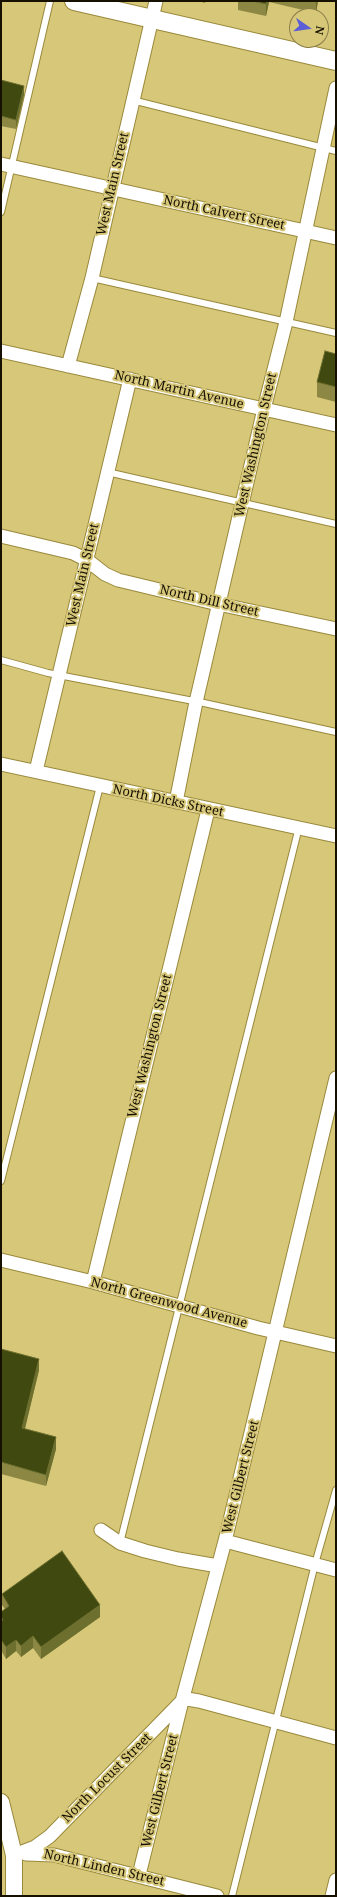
<!DOCTYPE html>
<style>
body{margin:0}
#map{position:relative;width:337px;height:1897px;overflow:hidden;background:#d7c779;font-family:"Noto Serif",serif}
canvas{display:block}
.frame{position:absolute;inset:0;border:2px solid #151000;pointer-events:none}
.north{position:absolute;left:289px;top:8px;width:40px;height:40px;box-sizing:border-box;background:#d7c779;border:1px solid #897e49;border-radius:50%;rotate:103deg;font-size:11px;font-weight:700;line-height:16px;text-align:center;color:#151000}
.north::after{content:'';display:block;margin:auto;width:14px;height:18px;background:#5c5ed6;clip-path:polygon(50% 0,100% 100%,50% 72%,0 100%)}
</style>
<div id="map">
<canvas width="337" height="1897"></canvas>
<div class="frame"></div>
<div class="north">N</div>
</div>
<script>
const g = document.querySelector('canvas').getContext('2d');
g.lineJoin = 'round';
function fillPath(path, color) { g.fillStyle = color; g.fill(path, 'evenodd'); }
const shape = rows => new Path2D(rows.map(r => 'M' + r).join(''));
function trace(path, color, width, dash) { g.strokeStyle = color; g.lineWidth = width; g.lineCap = dash ? 'butt' : 'round'; g.setLineDash(dash || []); g.stroke(path); }
function drawText(font, color, halo, rows, align = 'center') {
  g.font = font + ' "Noto Serif",serif'; g.lineWidth = 4; g.setLineDash([]); g.textBaseline = 'middle'; g.strokeStyle = halo; g.fillStyle = color; for (const [text, x, y, turn = 0] of rows) {
    g.save(); g.translate(x, y); g.rotate((+turn || 0) * Math.PI / 180); g.textAlign = isNaN(turn) ? turn : align; if (halo) g.strokeText(text, 0, 0); g.fillText(text, 0, 0); g.restore();
  }
}
const built = shape([
 [336,112,336,146,328,144]
]);
const service = shape([
 [132,100,336,151],
 [1,212,50,1],
 [92,278,336,333],
 [107,472,336,524],
 [1,660,48,673,204,703,336,732],
 [1,1181,100,786],
 [120,1543,299,827],
 [232,1896,315,1564,336,1490]
]);
const minor = shape([
 [1,164,336,238],
 [1,351,336,425],
 [68,366,92,278,156,1],
 [1,536,73,553,87,560,105,574,118,580,218,604,336,629],
 [1,764,336,836],
 [36,771,130,379],
 [176,802,196,702,264,409,286,322,336,88],
 [1,1260,93,1282,258,1328,336,1346],
 [93,1282,208,810],
 [101,1530,120,1543,145,1551,178,1559,218,1566],
 [225,1541,336,1570],
 [26,1854,54,1855,217,1896],
 [14,1855,35,1847,50,1836,182,1701,187,1699,199,1701,336,1738],
 [139,1875,182,1701,225,1541,336,1078],
 [332,1896,336,1880]
]);
const tertiary = shape([
 [1,1802,14,1855,14,1896]
]);
const secondary = shape([
 [74,1,336,61]
]);
const wall = shape([
 [198,1,206,1,205,3],
 [238,1,318,1,316,13,269,2,266,16,238,10],
 [1,80,24,95,16,129,1,126],
 [336,354,336,402,317,397,317,382],
 [1,1349,39,1370,25,1429,56,1449,46,1486,1,1474],
 [2,1594,100,1617,41,1659,33,1648,21,1657,16,1651,6,1659,2,1652,1,1653,1,1612,5,1609,2,1605]
]);
const shadedWall = shape([
 [267,1,269,1,269,2,266,16,266,4],
 [316,1,318,1,316,13],
 [24,86,24,95,16,129,16,120],
 [39,1359,39,1370,22,1440,22,1428],
 [56,1437,56,1449,46,1486,46,1475],
 [100,1605,100,1617,41,1659,41,1647],
 [33,1636,33,1648,21,1657,21,1646],
 [16,1640,16,1651,6,1659,6,1647],
 [1,1641,2,1641,2,1652,1,1653]
]);
const building = shape([
 [252,1,267,1,266,4,252,1],
 [1,80,24,86,16,120,1,116,1,80],
 [325,351,336,354,336,387,317,382,325,351],
 [1,1349,39,1359,22,1428,56,1437,46,1475,1,1462,1,1349],
 [62,1551,100,1605,41,1647,33,1636,21,1646,16,1640,6,1647,2,1641,1,1641,1,1621,3,1620,1,1617,1,1612,9,1606,2,1594,62,1551]
]);
const streetNames = [
 ["West Main Street",113,184,-77],
 ["North Calvert Street",224,213,12],
 ["North Martin Avenue",179,390,13],
 ["West Washington Street",256,445,-77],
 ["West Main Street",83,575,-77],
 ["North Dill Street",209,601,13],
 ["North Dicks Street",168,801,12],
 ["West Washington Street",150,1046,-76],
 ["North Greenwood Avenue",169,1303,15],
 ["West Gilbert Street",241,1477,-76],
 ["North Locust Street",107,1778,-45],
 ["West Gilbert Street",160,1791,-76],
 ["North Linden Street",104,1868,13]
];
fillPath(built, '#d1bf68');
trace(service, '#99893b', 8);
trace(minor, '#99893b', 15);
trace(tertiary, '#99893b', 18);
trace(secondary, '#99893b', 20);
trace(service, '#fff', 6);
trace(minor, '#fff', 13);
trace(tertiary, '#fff', 16);
trace(secondary, '#fff', 18);
fillPath(wall, '#8c8844');
fillPath(shadedWall, '#6d6f2f');
fillPath(building, '#40490f');
trace(building, '#6d6f2f', 1);
drawText('13px', '#151000', '#d7c779', streetNames);
</script>
